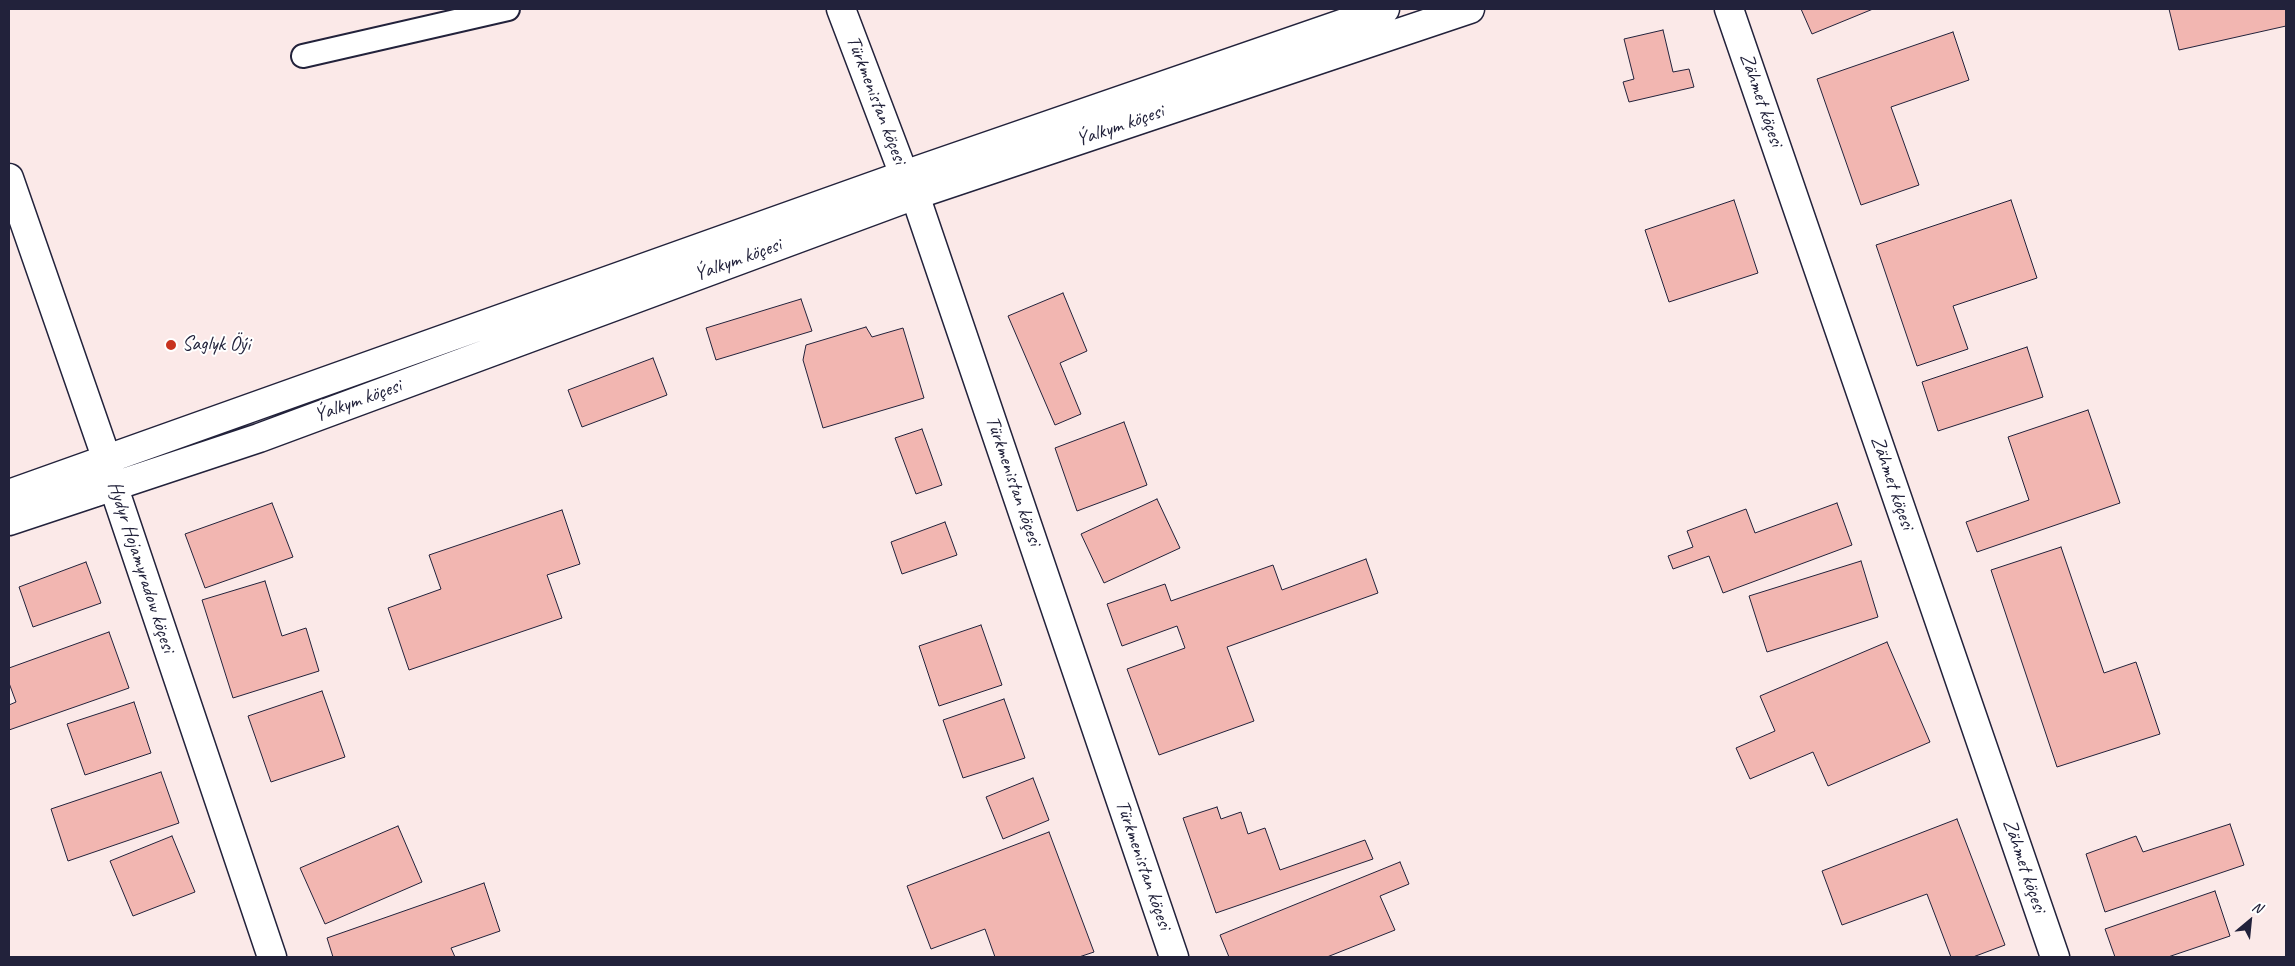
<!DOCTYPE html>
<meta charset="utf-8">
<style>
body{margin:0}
#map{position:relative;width:2295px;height:966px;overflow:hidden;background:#fbe9e8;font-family:Caveat,sans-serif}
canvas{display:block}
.frame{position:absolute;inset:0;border:10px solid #22223b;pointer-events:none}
.north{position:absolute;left:2225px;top:896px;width:50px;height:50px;-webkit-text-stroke:4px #fff;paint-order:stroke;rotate:28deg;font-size:14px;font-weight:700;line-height:20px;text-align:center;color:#22223b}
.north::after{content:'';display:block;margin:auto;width:18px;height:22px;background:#22223b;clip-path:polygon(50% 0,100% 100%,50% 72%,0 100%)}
</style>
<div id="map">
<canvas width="2295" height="966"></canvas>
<div class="frame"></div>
<div class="north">N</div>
</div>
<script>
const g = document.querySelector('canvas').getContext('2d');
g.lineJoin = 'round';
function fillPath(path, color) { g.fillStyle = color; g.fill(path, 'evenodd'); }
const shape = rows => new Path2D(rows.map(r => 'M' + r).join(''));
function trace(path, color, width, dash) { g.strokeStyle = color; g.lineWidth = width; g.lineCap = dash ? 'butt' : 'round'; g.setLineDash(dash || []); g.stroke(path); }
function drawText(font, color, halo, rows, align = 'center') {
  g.font = font + ' Caveat,sans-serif'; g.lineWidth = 4; g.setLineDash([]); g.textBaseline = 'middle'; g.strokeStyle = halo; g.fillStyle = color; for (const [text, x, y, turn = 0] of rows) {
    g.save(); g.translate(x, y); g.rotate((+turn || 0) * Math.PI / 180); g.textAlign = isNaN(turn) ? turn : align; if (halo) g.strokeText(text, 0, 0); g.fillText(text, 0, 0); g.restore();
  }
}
const building = shape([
 [1801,9,1873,9,1812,34,1801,9],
 [2169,9,2286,9,2286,26,2179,50,2169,9],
 [1663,30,1673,72,1689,69,1694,87,1629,102,1623,82,1634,79,1624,39,1663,30],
 [1953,32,1969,80,1891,107,1919,185,1861,205,1817,79,1953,32],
 [1734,200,1758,273,1669,302,1645,230,1734,200],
 [2011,200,2037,278,1953,306,1968,349,1917,366,1876,245,2011,200],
 [1063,293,1087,351,1060,363,1081,414,1055,425,1008,316,1063,293],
 [801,299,812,331,716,360,706,328,801,299],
 [866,327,872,337,903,328,924,398,823,428,803,360,806,345,866,327],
 [2027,347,2043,397,1938,431,1922,382,2027,347],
 [653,358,667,395,582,427,568,390,653,358],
 [2088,410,2120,503,1977,552,1966,522,2029,500,2008,437,2088,410],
 [1124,422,1147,485,1077,511,1055,448,1124,422],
 [922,429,942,485,916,494,895,438,922,429],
 [1157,499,1180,548,1104,583,1081,534,1157,499],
 [272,503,293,557,205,588,185,534,272,503],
 [1837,503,1852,545,1723,593,1709,556,1673,569,1668,556,1693,547,1687,531,1746,509,1755,533,1837,503],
 [562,510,580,564,547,575,562,618,409,670,388,608,441,589,429,555,562,510],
 [945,522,957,555,902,574,891,542,945,522],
 [2061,547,2104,673,2136,662,2160,734,2057,767,1991,570,2061,547],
 [1366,559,1378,593,1227,647,1254,721,1159,755,1127,669,1185,648,1177,626,1122,646,1107,604,1165,584,1171,601,1273,565,1282,590,1366,559],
 [1861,561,1878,617,1767,652,1749,596,1861,561],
 [86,562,101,603,33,627,19,587,86,562],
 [265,581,282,636,306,628,319,671,233,698,202,600,265,581],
 [981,625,1002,685,939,706,919,646,981,625],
 [109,632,129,688,9,730,9,705,16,702,9,683,9,668,109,632],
 [1887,642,1930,742,1828,786,1813,752,1750,779,1736,748,1775,731,1760,696,1887,642],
 [322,691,345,757,271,782,248,716,322,691],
 [1004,699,1025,758,963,778,943,720,1004,699],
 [134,702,151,753,85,775,67,724,134,702],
 [161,772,179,823,68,861,51,809,161,772],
 [1033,778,1049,820,1003,839,986,797,1033,778],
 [1217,807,1221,819,1241,812,1248,834,1265,828,1280,870,1365,840,1373,859,1216,913,1183,818,1217,807],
 [1957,819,2005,945,1973,957,1951,957,1927,894,1842,925,1822,871,1957,819],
 [2230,824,2244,865,2105,912,2086,854,2136,836,2143,852,2230,824],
 [398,826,422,882,325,924,300,868,398,826],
 [1049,832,1094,952,1079,957,995,957,985,929,931,949,907,886,1049,832],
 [172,836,195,892,133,916,110,861,172,836],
 [1400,862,1409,884,1380,896,1395,930,1327,957,1229,957,1220,935,1400,862],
 [484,883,500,931,451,948,455,957,333,957,327,938,484,883],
 [2215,891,2230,936,2168,957,2115,957,2105,929,2215,891]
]);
const lane = shape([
 [303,56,508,9]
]);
const street = shape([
 [841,9,904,175,915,195,1174,957],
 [1729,9,2055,957],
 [9,178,107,460,113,485,272,957]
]);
const secondary = shape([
 [9,494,904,175,1385,9],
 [9,521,259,438,915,195,1470,9]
]);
const markers = [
 [171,345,6,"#c8321e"]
];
const streetNames = [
 ["Türkmenistan köçesi",876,100,69],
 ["Zähmet köçesi",1761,100,71],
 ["Ýalkym köçesi",1120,126,-19],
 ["Ýalkym köçesi",738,260,-20],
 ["Ýalkym köçesi",358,401,-20],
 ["Türkmenistan köçesi",1013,481,71],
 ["Zähmet köçesi",1892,483,71],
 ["Hydyr Hojamyradow köçesi",141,567,72],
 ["Türkmenistan köçesi",1143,865,71],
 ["Zähmet köçesi",2024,866,71]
];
const poiNames = [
 ["Saglyk Öýi",182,345]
];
fillPath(building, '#f2b6b1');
trace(building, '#22223b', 1);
trace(lane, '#22223b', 26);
trace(street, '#22223b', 31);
trace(secondary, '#22223b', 31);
trace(lane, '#fff', 22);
trace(street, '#fff', 28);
trace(secondary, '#fff', 28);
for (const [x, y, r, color] of markers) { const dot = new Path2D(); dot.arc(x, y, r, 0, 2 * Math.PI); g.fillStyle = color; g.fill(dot); trace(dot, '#fff', 2); }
drawText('20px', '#22223b', '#fff', streetNames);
drawText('20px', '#22223b', '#fff', poiNames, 'left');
</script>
